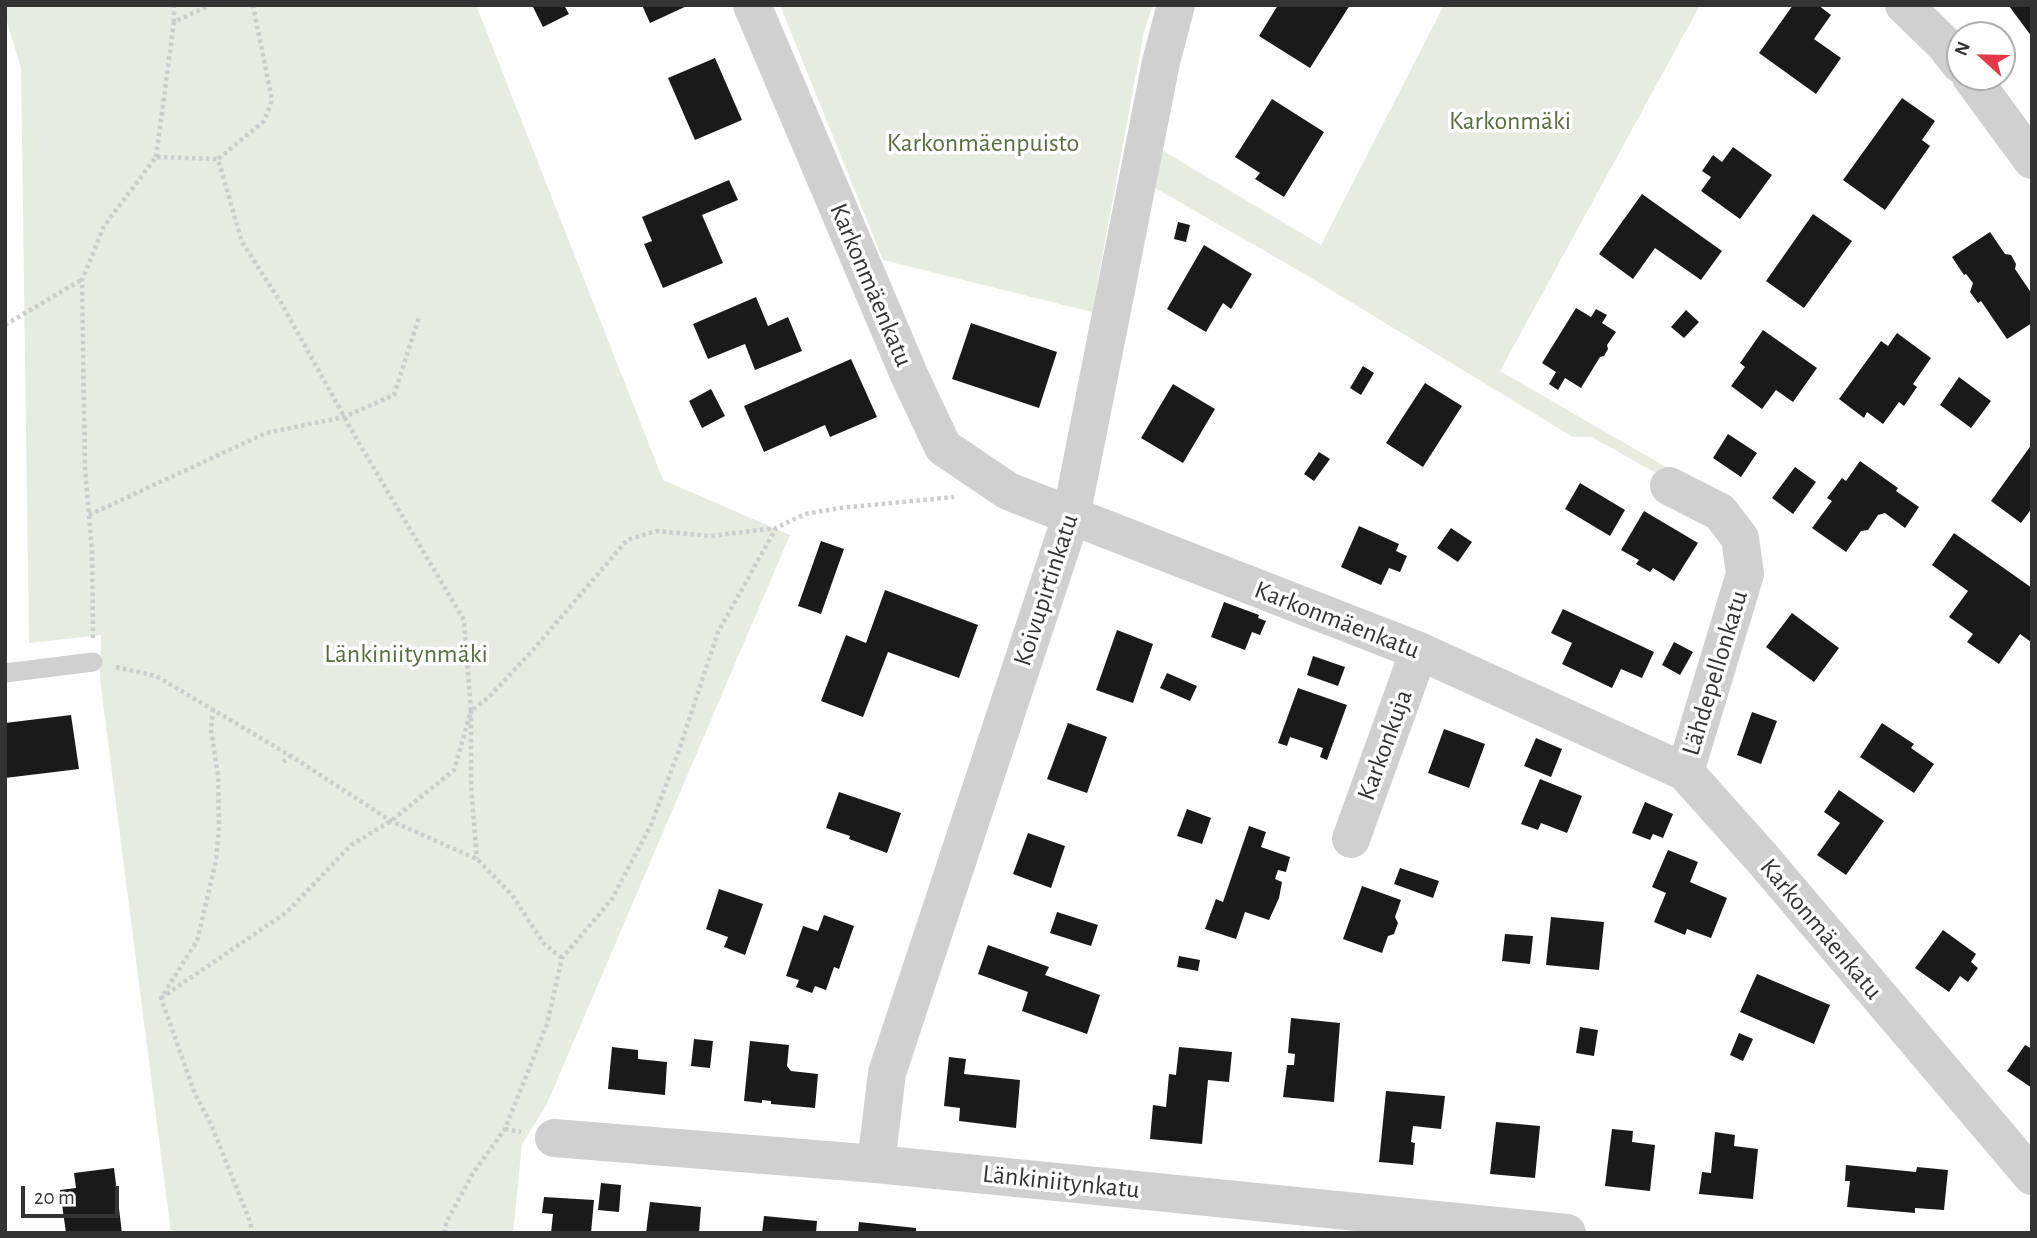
<!DOCTYPE html>
<meta charset="utf-8">
<style>
body{margin:0}
#map{position:relative;width:2037px;height:1238px;overflow:hidden;background:#fff;font-family:"Alegreya Sans",sans-serif}
canvas{display:block}
.frame{position:absolute;inset:0;border:7px solid #333;pointer-events:none}
.north{position:absolute;left:1946px;top:21px;width:70px;height:70px;box-sizing:border-box;background:#fff;border:2px solid #adadad;border-radius:50%;rotate:292deg;font-size:19px;font-weight:700;line-height:28px;text-align:center;color:#333}
.north::after{content:'';display:block;margin:auto;width:24px;height:32px;background:#e63946;clip-path:polygon(50% 0,100% 100%,50% 72%,0 100%)}
.scale{position:absolute;left:21px;top:1186px;width:98px;height:32px;box-sizing:border-box;border:4px solid #333;border-top:0;padding-left:9px;font-size:21px;line-height:24px;white-space:nowrap;color:#333;-webkit-text-stroke:5px #fff;paint-order:stroke}
</style>
<div id="map">
<canvas width="2037" height="1238"></canvas>
<div class="frame"></div>
<div class="north">N</div>
<div class="scale">20 m</div>
</div>
<script>
const g = document.querySelector('canvas').getContext('2d');
g.lineJoin = 'round';
function fillPath(path, color) { g.fillStyle = color; g.fill(path, 'evenodd'); }
const shape = rows => new Path2D(rows.map(r => 'M' + r).join(''));
function trace(path, color, width, dash) { g.strokeStyle = color; g.lineWidth = width; g.lineCap = dash ? 'butt' : 'round'; g.setLineDash(dash || []); g.stroke(path); }
function drawText(font, color, halo, rows, align = 'center') {
  g.font = font + ' "Alegreya Sans",sans-serif'; g.lineWidth = 7; g.setLineDash([]); g.textBaseline = 'middle'; g.strokeStyle = halo; g.fillStyle = color; for (const [text, x, y, turn = 0] of rows) {
    g.save(); g.translate(x, y); g.rotate((+turn || 0) * Math.PI / 180); g.textAlign = isNaN(turn) ? turn : align; if (halo) g.strokeText(text, 0, 0); g.fillText(text, 0, 0); g.restore();
  }
}
const green = shape([
 [5,5,476,5,663,480,790,535,546,1106,522,1144,513,1233,171,1233,100,679,101,635,29,643,21,68,5,15],
 [780,5,1153,5,1144,31,1092,312,883,260],
 [1444,5,1700,5,1500,371,1666,467,1661,476,1592,437,1573,437,1303,273,1150,185,1160,149,1321,245]
]);
const building = shape([
 [532,5,564,5,569,14,543,27],
 [642,5,689,5,650,23],
 [1278,5,1350,5,1310,68,1259,36],
 [1793,5,1818,5,1831,15,1814,39,1841,58,1816,94,1759,53],
 [2010,5,2032,5,2032,37,2009,6],
 [715,58,742,120,695,140,668,78],
 [1902,98,1935,121,1922,140,1930,146,1885,210,1843,180],
 [1272,99,1324,132,1284,197,1255,179,1260,173,1235,157],
 [1733,147,1772,175,1740,219,1701,191,1711,177,1702,171,1713,155,1722,162],
 [729,180,738,200,702,215,723,263,663,288,644,244,652,241,642,217],
 [1642,194,1722,251,1701,280,1655,248,1633,279,1599,254],
 [1813,214,1852,241,1804,308,1766,281],
 [1178,222,1190,225,1186,242,1174,239],
 [1990,232,2005,254,2011,255,2016,264,2015,269,2032,294,2032,323,2007,339,1981,301,1978,303,1970,292,1973,283,1966,274,1964,275,1952,257],
 [1204,245,1252,274,1231,309,1223,303,1206,332,1167,309],
 [756,297,768,326,788,317,802,351,755,370,745,344,708,359,693,324],
 [1576,308,1591,317,1596,309,1607,315,1602,323,1616,332,1607,345,1608,349,1604,356,1600,357,1581,388,1565,378,1558,390,1549,384,1556,372,1542,363],
 [1686,310,1699,322,1684,338,1671,327],
 [971,323,1057,352,1039,408,952,379],
 [1763,330,1817,368,1793,402,1776,390,1762,409,1731,386,1745,367,1740,363],
 [1897,333,1931,358,1913,384,1917,387,1904,406,1899,402,1883,424,1867,412,1864,418,1839,399,1881,341,1888,346],
 [851,359,877,417,830,437,825,425,764,452,744,406],
 [1363,366,1374,373,1361,395,1350,388],
 [1959,377,1991,401,1971,428,1940,405],
 [1425,383,1462,406,1423,467,1386,443],
 [1173,384,1215,409,1183,463,1141,438],
 [711,389,725,416,702,428,689,401],
 [1728,434,1757,453,1741,477,1713,458],
 [2032,444,2032,508,2021,523,1991,501],
 [1319,452,1330,459,1314,481,1304,474],
 [1860,461,1898,488,1896,491,1919,507,1905,528,1885,513,1878,515,1868,530,1861,531,1846,552,1812,528,1832,501,1827,498,1842,478,1846,481],
 [1795,467,1816,482,1793,514,1772,498],
 [1580,483,1625,510,1610,536,1565,509],
 [1644,511,1698,543,1674,581,1653,568,1650,572,1636,564,1639,560,1621,550],
 [1359,526,1399,544,1396,551,1407,556,1400,572,1389,568,1381,585,1341,567],
 [1451,528,1472,542,1458,562,1437,548],
 [1954,533,2032,588,2032,640,2031,642,2020,634,1999,664,1967,642,1973,634,1949,617,1968,591,1932,565],
 [821,541,844,549,821,614,798,606],
 [885,590,978,625,959,678,888,652,863,717,821,701,846,635,866,643],
 [1224,602,1259,615,1258,618,1266,621,1260,635,1252,632,1245,650,1211,637],
 [1563,609,1654,652,1642,678,1621,669,1612,688,1562,664,1572,643,1551,633],
 [1792,613,1839,648,1814,682,1766,647],
 [1117,630,1153,644,1133,703,1096,690],
 [1674,642,1693,652,1680,675,1662,665],
 [1313,656,1345,667,1338,686,1307,675],
 [1167,673,1197,686,1190,701,1160,688],
 [1298,688,1347,705,1327,760,1320,757,1323,748,1290,737,1287,746,1278,743],
 [1752,712,1777,721,1761,764,1737,755],
 [71,715,79,769,5,778,5,723],
 [1068,723,1107,737,1087,793,1047,779],
 [1882,723,1914,744,1911,748,1934,764,1914,793,1860,757],
 [1444,729,1485,744,1469,788,1428,773],
 [1536,738,1562,749,1551,777,1524,766],
 [1540,779,1582,796,1567,833,1541,823,1538,830,1521,824],
 [1839,790,1884,821,1846,875,1817,855,1840,823,1824,812],
 [839,792,901,813,887,853,849,839,850,836,826,828],
 [1645,802,1673,814,1663,838,1653,834,1650,840,1632,833],
 [1187,809,1211,818,1202,844,1177,836],
 [1249,826,1266,832,1261,847,1290,857,1286,872,1278,870,1275,879,1282,882,1279,898,1269,920,1245,912,1236,939,1205,929,1216,899,1223,902],
 [1028,833,1065,846,1051,888,1013,874],
 [1668,850,1698,862,1690,882,1727,898,1711,938,1687,929,1685,935,1654,922,1666,893,1652,887],
 [1400,868,1439,881,1433,898,1394,884],
 [1362,886,1401,900,1395,917,1398,923,1394,934,1388,936,1382,953,1343,939],
 [719,889,763,904,745,955,724,947,728,937,706,929],
 [1057,912,1098,925,1091,946,1050,933],
 [824,915,854,926,839,969,834,967,826,990,815,986,812,993,796,987,799,980,786,976,803,926,818,931],
 [1551,917,1604,922,1599,970,1546,965],
 [1943,930,1976,954,1971,962,1978,968,1968,982,1960,976,1949,992,1915,968],
 [1505,934,1533,936,1530,964,1502,961],
 [988,945,1049,967,1045,975,1100,995,1087,1034,1022,1011,1028,992,978,974],
 [1179,956,1200,960,1198,971,1177,967],
 [1757,974,1830,1005,1814,1044,1740,1012],
 [1291,1018,1340,1023,1334,1102,1283,1097,1287,1065,1294,1065,1295,1054,1288,1053],
 [1580,1027,1598,1030,1594,1056,1576,1053],
 [1739,1033,1753,1039,1743,1061,1730,1055],
 [694,1039,713,1041,710,1068,691,1066],
 [750,1041,789,1045,787,1066,791,1071,818,1074,815,1108,771,1104,771,1101,762,1100,762,1103,744,1101],
 [2025,1045,2032,1049,2032,1088,2007,1071],
 [612,1047,638,1050,638,1059,667,1062,665,1095,608,1089],
 [1179,1047,1232,1052,1229,1082,1208,1080,1202,1144,1150,1139,1153,1105,1166,1107,1169,1074,1176,1075],
 [949,1057,966,1059,964,1074,1020,1080,1016,1128,959,1121,960,1108,944,1106],
 [1386,1091,1445,1096,1441,1129,1413,1126,1411,1142,1415,1143,1413,1165,1379,1162],
 [1496,1122,1540,1126,1535,1178,1490,1174],
 [1612,1129,1633,1131,1632,1142,1655,1145,1650,1191,1605,1186],
 [1715,1132,1735,1135,1734,1146,1758,1149,1753,1199,1699,1194,1702,1172,1711,1173],
 [1846,1165,1916,1172,1917,1167,1948,1170,1944,1210,1915,1208,1915,1213,1847,1207,1850,1181,1845,1181],
 [114,1168,122,1233,66,1233,60,1190,76,1188,74,1173],
 [601,1183,621,1185,619,1212,598,1210],
 [544,1197,594,1200,591,1233,551,1233,553,1214,542,1213],
 [650,1202,701,1207,699,1233,646,1233],
 [764,1216,817,1221,816,1233,762,1233],
 [859,1222,916,1228,916,1233,858,1233]
]);
const path = shape([
 [253,5,272,100,264,121,218,159,242,242,283,306,357,440,464,620,471,711,489,697,533,650,627,540,656,531,711,536,776,528],
 [174,22,174,5],
 [156,157,174,22,210,5],
 [5,325,81,280],
 [89,515,266,433,344,417,394,395,419,317],
 [93,638,92,551,85,469,82,280,104,226,156,157,218,159],
 [116,667,156,676,291,756,391,821,477,859,512,895,544,944,562,958],
 [213,709,211,730,218,775,219,827,216,861,197,941,161,998,195,1094,211,1124,251,1224,251,1233],
 [283,762,291,756],
 [161,998,287,912,351,845,391,821,454,770,471,711,471,787,477,859],
 [505,1129,521,1132],
 [444,1233,447,1221,473,1173,505,1129,547,1024,562,958,612,899,651,825,678,753,718,632,776,528,805,514,840,508,954,497]
]);
const lane = shape([
 [5,673,93,662]
]);
const street = shape([
 [752,5,910,377,943,447,1008,491,1419,651,1685,772,1761,857,2032,1176],
 [1904,5,1945,45,1960,64],
 [1971,77,2032,160],
 [1669,486,1720,512,1740,538,1745,574,1685,772],
 [1351,839,1419,651],
 [554,1138,876,1164,1567,1233],
 [876,1164,887,1073,1071,517,1161,62,1176,5]
]);
const parkNames = [
 ["Karkonmäki",1510,121],
 ["Karkonmäenpuisto",983,143],
 ["Länkiniitynmäki",406,654]
];
const streetNames = [
 ["Karkonmäenkatu",871,285,67],
 ["Koivupirtinkatu",1046,590,-72],
 ["Karkonmäenkatu",1337,620,21],
 ["Lähdepellonkatu",1715,673,-73],
 ["Karkonkuja",1385,745,-70],
 ["Karkonmäenkatu",1821,929,50],
 ["Länkiniitynkatu",1061,1182,6]
];
fillPath(green, '#e6ecdf');
fillPath(building, '#1a1a1a');
trace(path, '#cdcdcd', 4.5, [3.5, 3.5]);
trace(lane, '#d0d0d0', 19);
trace(street, '#d0d0d0', 38);
drawText('26px', '#56703f', '#fff', parkNames);
drawText('26px', '#333', '#fff', streetNames);
</script>
